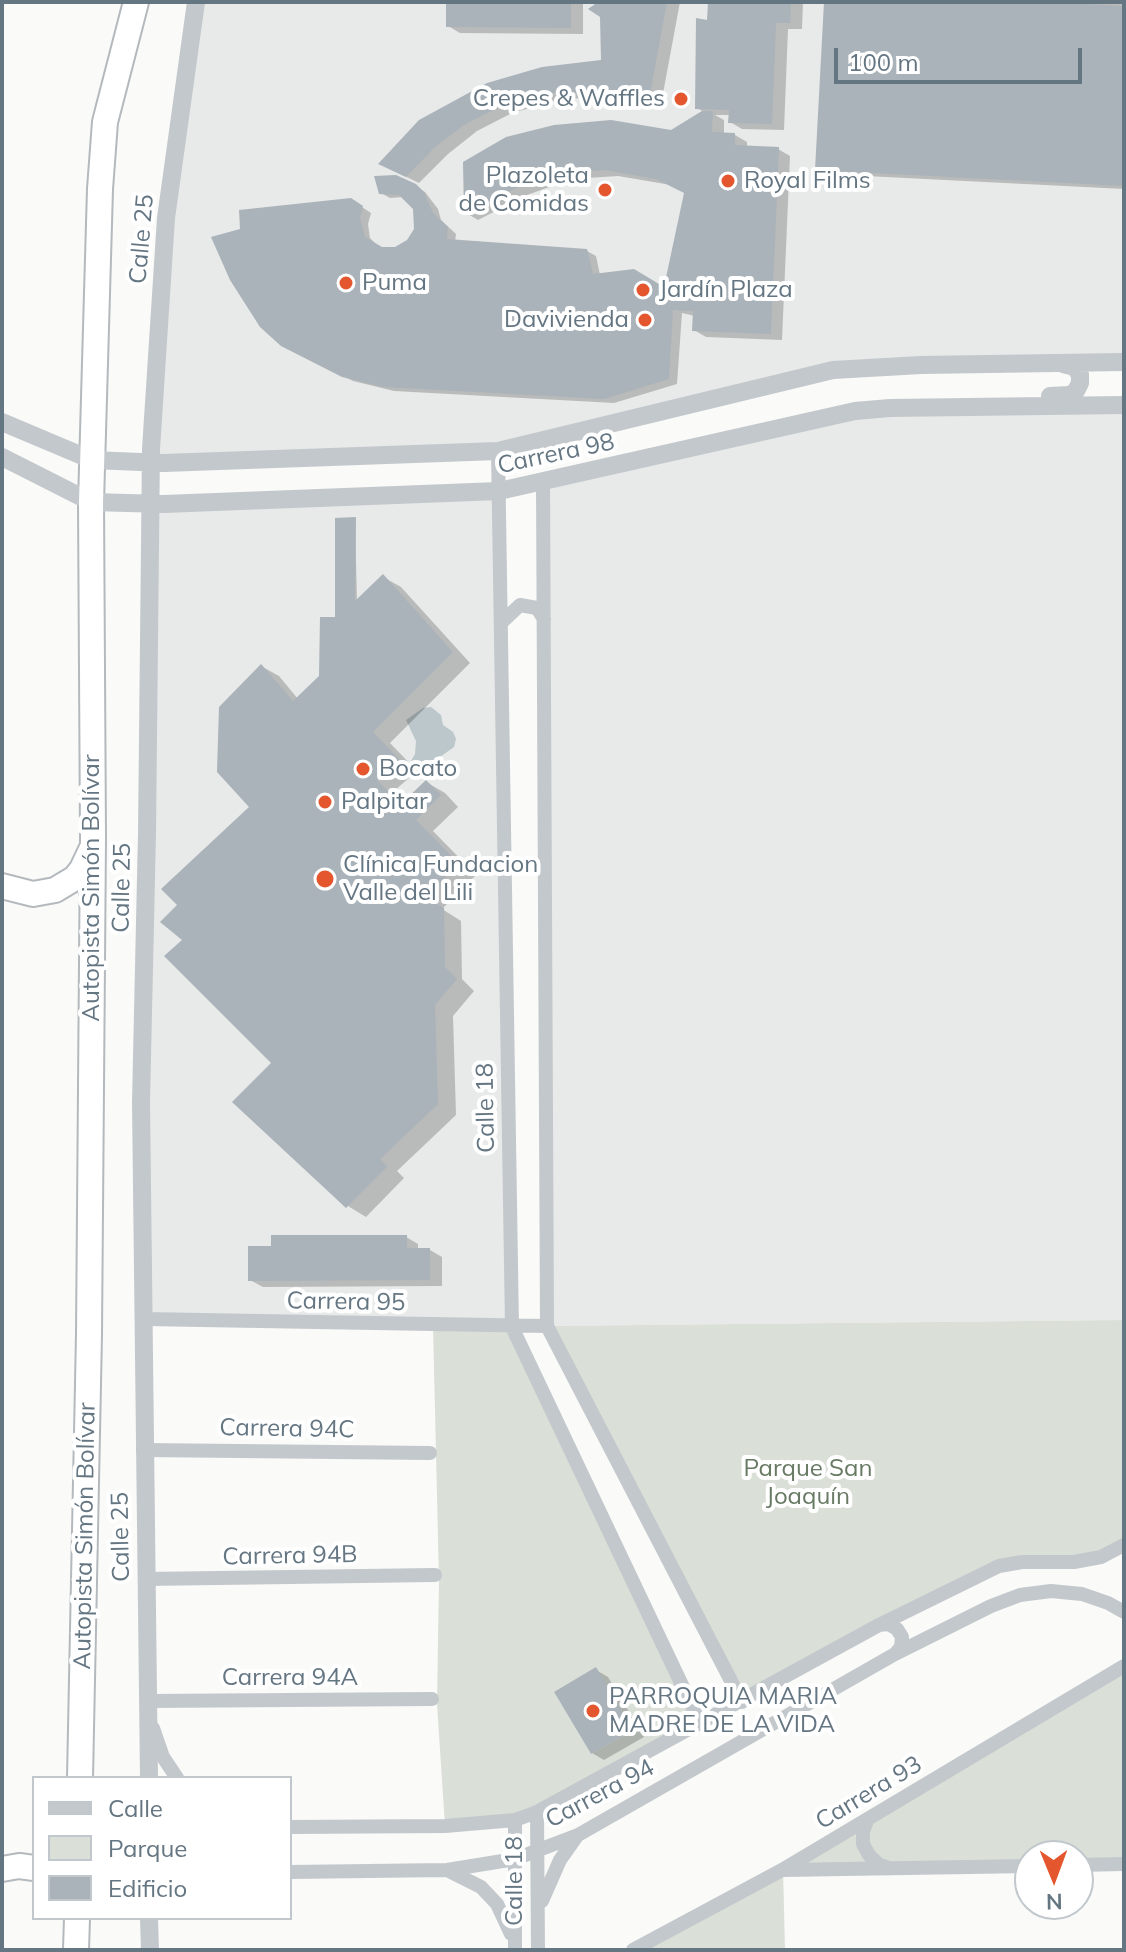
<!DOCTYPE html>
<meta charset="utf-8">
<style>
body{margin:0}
#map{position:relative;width:1126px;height:1952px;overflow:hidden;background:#fafaf8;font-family:Mulish,sans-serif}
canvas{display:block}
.frame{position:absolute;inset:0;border:4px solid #657683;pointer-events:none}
.legend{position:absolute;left:32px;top:1776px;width:260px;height:144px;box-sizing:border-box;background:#fff;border:2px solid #c1c8cd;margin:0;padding:10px 14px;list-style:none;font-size:24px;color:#657683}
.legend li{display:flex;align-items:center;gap:16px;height:40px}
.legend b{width:40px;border:2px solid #c1c8cd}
.north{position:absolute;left:1014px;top:1840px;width:80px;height:80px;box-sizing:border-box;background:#fff;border:2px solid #c1c8cd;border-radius:50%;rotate:179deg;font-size:22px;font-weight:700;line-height:32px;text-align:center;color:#657683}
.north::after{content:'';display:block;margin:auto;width:28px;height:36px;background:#e4572e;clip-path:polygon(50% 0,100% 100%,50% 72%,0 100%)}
.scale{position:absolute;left:834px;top:48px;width:248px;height:36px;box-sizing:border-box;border:4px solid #657683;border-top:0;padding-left:10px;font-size:24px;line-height:28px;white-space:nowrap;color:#657683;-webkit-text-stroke:6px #fff;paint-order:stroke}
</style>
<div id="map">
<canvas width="1126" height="1952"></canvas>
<div class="frame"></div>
<ul class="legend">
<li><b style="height:10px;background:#c3c8cc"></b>Calle</li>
<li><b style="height:22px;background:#dadfd7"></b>Parque</li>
<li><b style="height:22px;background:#aab3b9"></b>Edificio</li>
</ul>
<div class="north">N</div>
<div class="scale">100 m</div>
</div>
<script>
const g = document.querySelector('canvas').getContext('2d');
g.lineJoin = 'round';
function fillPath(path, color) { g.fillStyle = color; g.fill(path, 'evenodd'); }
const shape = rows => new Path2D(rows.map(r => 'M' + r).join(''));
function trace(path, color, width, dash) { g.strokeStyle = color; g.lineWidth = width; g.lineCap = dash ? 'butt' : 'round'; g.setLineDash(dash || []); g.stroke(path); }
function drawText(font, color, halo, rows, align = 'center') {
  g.font = font + ' Mulish,sans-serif'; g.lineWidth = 8; g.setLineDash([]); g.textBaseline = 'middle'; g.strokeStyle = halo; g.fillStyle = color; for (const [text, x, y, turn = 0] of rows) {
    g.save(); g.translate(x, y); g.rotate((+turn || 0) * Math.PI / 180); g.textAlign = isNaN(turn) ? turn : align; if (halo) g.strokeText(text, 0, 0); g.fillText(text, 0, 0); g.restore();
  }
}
const built = shape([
 [196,2,1124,2,1124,362,867,367,498,451,164,463,151,449],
 [1124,405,1124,1320,547,1326,543,483,855,411],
 [499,491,512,1327,144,1319,151,505]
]);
const green = shape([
 [1124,1320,1124,1545,1101,1557,999,1566,742,1702,547,1326],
 [433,1325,512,1327,700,1723,537,1812,445,1826,437,1704,439,1580],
 [554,1692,633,1730,591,1754],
 [1124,1666,1124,1864,1078,1865,1078,1856,1030,1856,1030,1866,783,1870,785,1950,633,1950]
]);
const water = shape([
 [431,707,441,715,443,725,453,732,456,739,454,747,440,757,429,770,420,774,406,770,415,754,416,741,406,720,423,708]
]);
const shadow = shape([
 [448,2,583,2,583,34,460,33,448,26],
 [601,2,680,2,662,99,611,97,562,99,512,113,477,131,448,154,419,183,392,170,420,122,603,62],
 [710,2,803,2,802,29,788,29,784,130,742,129,730,122,731,115,715,115,724,120,724,134,735,135,747,142,747,147,778,149,790,156,782,340,706,337,694,330,695,316,682,313,677,384,614,403,394,391,353,381,292,350,351,200,371,213,368,224,370,238,380,248,389,250,402,246,412,236,417,222,411,202,403,197,390,198,381,193,415,186,425,192,438,209,441,220,456,234,455,242,587,251,596,256,600,275,665,290,686,193,671,185,618,176,572,179,527,195,478,220,466,213,465,164,671,132,704,112,697,108],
 [826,2,1124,2,1124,189,826,174,817,169],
 [355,520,357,602,383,577,401,587,470,663,390,743,417,771,394,791,405,803,426,782,445,793,458,807,433,831,476,875,442,909,461,921,462,979,474,991,453,1016,456,1115,397,1171,404,1178,366,1217,348,1206,274,1063,185,940,180,905,252,807,261,666,279,676,298,699,321,676,337,618],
 [406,1237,418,1244,418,1250,430,1250,442,1257,442,1286,263,1287,250,1280],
 [596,1670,608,1677,644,1737,604,1760,592,1753]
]);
const building = shape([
 [446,2,571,2,571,28,446,27],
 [598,2,667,2,650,94,597,91,549,93,499,107,464,125,435,147,406,177,378,164,419,120,487,83,542,67,601,60,600,17,588,9],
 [708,2,791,2,790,23,776,23,772,124,728,123,729,110,695,109,696,18,707,20],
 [824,2,1043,2,1124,6,1124,186,815,170],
 [702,111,713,111,712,132,735,133,735,145,779,147,771,334,692,331,693,311,673,310,669,379,604,399,383,387,342,377,281,346,260,327,230,280,211,237,240,229,239,210,351,198,363,206,360,218,365,237,382,247,395,247,407,240,414,229,413,209,399,195,379,194,374,176,396,175,416,184,424,192,433,213,448,227,447,239,587,249,593,274,634,269,664,287,684,193,656,179,645,177,605,170,559,173,514,189,464,214,463,162,506,137,554,125,611,120,671,130],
 [356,517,355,601,383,574,453,652,373,732,400,760,377,780,401,804,426,780,441,795,416,820,459,864,425,897,444,908,445,967,457,979,435,1005,438,1104,380,1159,387,1167,346,1208,232,1102,271,1063,164,956,182,940,160,922,177,905,161,889,249,807,217,772,219,707,261,664,293,701,319,676,320,617,335,617,335,518],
 [271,1235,407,1235,407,1248,430,1248,430,1280,248,1281,248,1246,271,1246],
 [596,1667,633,1730,591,1754,554,1692]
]);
const minor = shape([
 [498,451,512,1327,700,1723],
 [543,483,547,1326,742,1702],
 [501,623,520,605,537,608,544,619],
 [144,1319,547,1326],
 [143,1450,430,1453],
 [145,1579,435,1575],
 [879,1625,888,1624,897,1629,902,1637,901,1647,895,1654],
 [149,1708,148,1701,432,1699],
 [153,1728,163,1757,177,1778],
 [537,1812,538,1950],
 [515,1820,515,1950],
 [867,1820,863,1832,863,1844,869,1855,878,1864,889,1868],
 [290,1827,445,1826,515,1820,537,1812,879,1625,999,1566,1022,1562,1074,1562,1101,1557,1124,1545],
 [1078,1865,1124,1864],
 [783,1870,1030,1866],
 [290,1872,447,1870,515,1859,578,1835,895,1654,991,1606,1020,1595,1051,1591,1082,1594,1108,1603,1124,1612],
 [451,1872,481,1887,497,1904,511,1934],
 [542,1901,560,1860,577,1836],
 [633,1950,782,1870,1124,1666]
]);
const tertiary = shape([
 [1050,396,1070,395,1076,391,1080,383,1080,375,1075,367,1063,364],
 [2,422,92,460,164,463,498,451,833,370,921,365,1124,362],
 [2,457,91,502,164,504,499,491,855,411,890,408,1124,405],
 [149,1778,141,1102,147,833,151,449,166,218,196,2],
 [149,1918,150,1950]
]);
const trunk = shape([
 [2,886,33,894,55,890,75,878,82,869,92,848],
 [80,1778,89,1334,93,838,91,502,100,189,105,122,136,2],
 [2,1869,19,1866,34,1868],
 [76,1950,77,1918]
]);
const markers = [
 [681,99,8,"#e4572e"],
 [728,181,8,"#e4572e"],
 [605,190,8,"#e4572e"],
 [346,283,8,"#e4572e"],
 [643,290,8,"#e4572e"],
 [645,320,8,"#e4572e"],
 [363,769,8,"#e4572e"],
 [325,802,8,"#e4572e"],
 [325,879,10,"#e4572e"],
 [593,1711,8,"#e4572e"]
];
const poiNames = [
 ["Crepes & Waffles",665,99,"right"],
 ["Plazoleta",589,176,"right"],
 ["de Comidas",589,204,"right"],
 ["Royal Films",744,181],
 ["Puma",362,283],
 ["Jardín Plaza",659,290],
 ["Davivienda",629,320,"right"],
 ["Bocato",379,769],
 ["Palpitar",341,802],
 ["Clínica Fundacion",343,865],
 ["Valle del Lili",343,893],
 ["PARROQUIA MARIA",609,1697],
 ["MADRE DE LA VIDA",609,1725]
];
const streetNames = [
 ["Calle 25",142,239,-85],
 ["Carrera 98",556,454,-12],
 ["Autopista Simón Bolívar",92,888,-90],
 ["Calle 25",122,888,-89],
 ["Calle 18",486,1108,-91],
 ["Carrera 95",346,1302,1],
 ["Carrera 94C",287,1429,1],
 ["Autopista Simón Bolívar",85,1536,-89],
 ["Calle 25",121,1537,-91],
 ["Carrera 94B",290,1556,-1],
 ["Carrera 94A",290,1678],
 ["Carrera 93",869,1793,-31],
 ["Carrera 94",600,1794,-28],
 ["Calle 18",515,1881,-90]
];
const parkNames = [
 ["Parque San",808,1469],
 ["Joaquín",808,1497]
];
fillPath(built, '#e8e9e9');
fillPath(green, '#dadfd7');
fillPath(water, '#bbc7cb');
fillPath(shadow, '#0003');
fillPath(building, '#aab3b9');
trace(trunk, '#b4b9bd', 28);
trace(minor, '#c3c8cc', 14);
trace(tertiary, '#c3c8cc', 18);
trace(trunk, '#fff', 24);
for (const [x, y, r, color] of markers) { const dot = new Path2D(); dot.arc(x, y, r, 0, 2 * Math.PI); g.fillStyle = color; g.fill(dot); trace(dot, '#fff', 3); }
drawText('24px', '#657683', '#fff', poiNames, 'left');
drawText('24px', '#657683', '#fff', streetNames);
drawText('24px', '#687a64', '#fff', parkNames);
</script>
